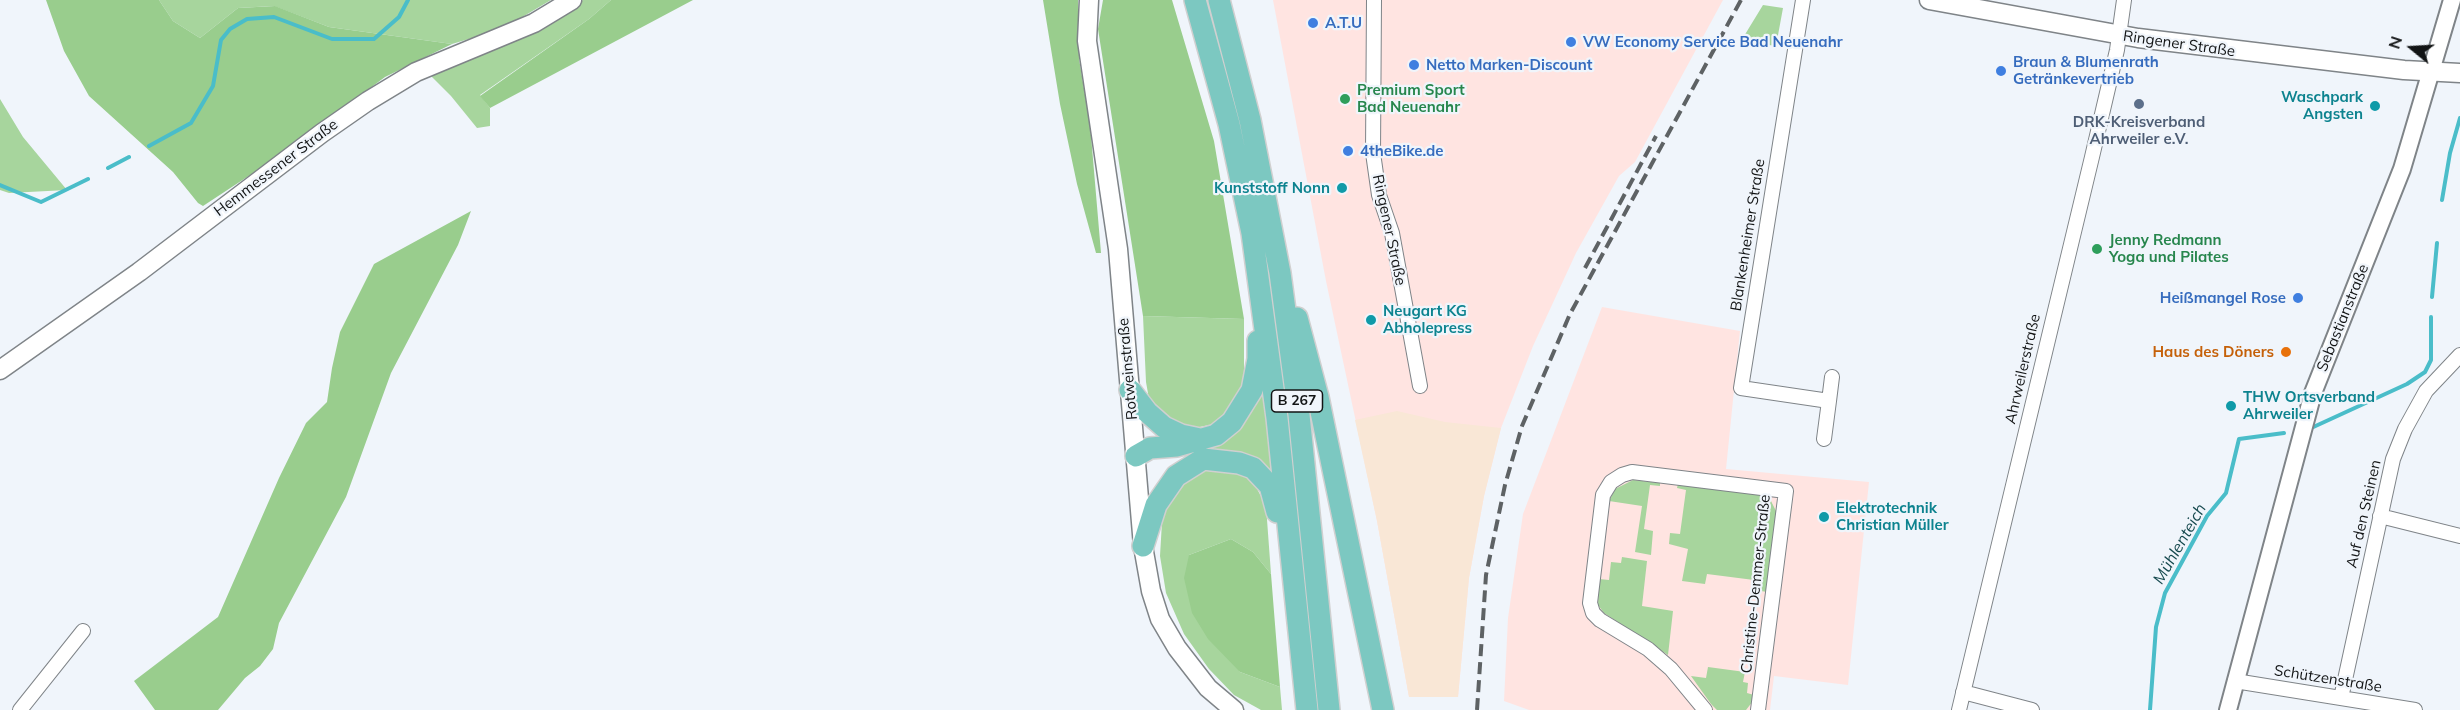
<!DOCTYPE html>
<meta charset="utf-8">
<style>
body{margin:0}
#map{position:relative;width:2460px;height:710px;overflow:hidden;background:#f0f5fb;font-family:Mulish,sans-serif}
canvas{display:block}
.north{position:absolute;left:2382px;top:18px;width:60px;height:60px;-webkit-text-stroke:4px #f0f5fb;paint-order:stroke;rotate:288deg;font-size:16px;font-weight:700;line-height:24px;text-align:center;color:#121415}
.north::after{content:'';display:block;margin:auto;width:21px;height:27px;background:#121415;clip-path:polygon(50% 0,100% 100%,50% 72%,0 100%)}
</style>
<div id="map">
<canvas width="2460" height="710"></canvas>
<div class="north">N</div>
</div>
<script>
const g = document.querySelector('canvas').getContext('2d');
g.lineJoin = 'round';
function fillPath(path, color) { g.fillStyle = color; g.fill(path, 'evenodd'); }
const shape = rows => new Path2D(rows.map(r => 'M' + r).join(''));
function trace(path, color, width, dash) { g.strokeStyle = color; g.lineWidth = width; g.lineCap = dash ? 'butt' : 'round'; g.setLineDash(dash || []); g.stroke(path); }
function drawText(font, color, halo, rows, align = 'center') {
  g.font = font + ' Mulish,sans-serif'; g.lineWidth = 4.5; g.setLineDash([]); g.textBaseline = 'middle'; g.strokeStyle = halo; g.fillStyle = color; for (const [text, x, y, turn = 0] of rows) {
    g.save(); g.translate(x, y); g.rotate((+turn || 0) * Math.PI / 180); g.textAlign = isNaN(turn) ? turn : align; if (halo) g.strokeText(text, 0, 0); g.fillText(text, 0, 0); g.restore();
  }
}
const commercial = shape([
 [1273,0,1723,0,1635,162,1619,176,1576,253,1533,346,1501,428,1484,496,1469,578,1458,697,1409,697,1377,521,1326,281],
 [1602,307,1740,331,1726,469,1869,482,1848,685,1774,676,1770,710,1529,710,1504,701,1508,618,1523,514]
]);
const industrial = shape([
 [1397,411,1445,422,1501,428,1484,496,1469,578,1458,697,1409,697,1377,521,1355,420]
]);
const green = shape([
 [159,0,551,0,502,29,452,44,329,27,274,6,238,8,200,38,173,21],
 [583,0,611,0,589,19,480,95,490,108,490,126,477,128,451,96,429,74,562,14],
 [1763,5,1783,8,1776,46,1741,41],
 [0,99,23,137,67,190,9,193,0,190],
 [1143,316,1244,319,1244,381,1232,409,1214,424,1195,428,1178,425,1162,416,1149,399,1146,382],
 [1264,380,1275,481,1208,450,1206,445,1238,429,1251,412],
 [1216,466,1236,469,1254,483,1266,506,1271,574,1253,552,1231,539,1189,555,1240,672,1280,687,1282,710,1261,710,1234,695,1209,669,1184,634,1166,593,1160,556,1162,522,1172,492,1195,472],
 [1633,480,1660,483,1660,486,1650,485,1644,529,1653,531,1651,555,1635,552,1642,506,1609,501,1615,489],
 [1678,484,1763,495,1771,501,1777,513,1767,592,1755,590,1754,580,1707,574,1705,584,1682,581,1688,549,1669,544,1670,533,1680,534,1686,490,1677,488],
 [1622,557,1647,561,1642,606,1673,611,1668,655,1604,613,1598,605,1599,579,1609,580,1611,562,1621,563],
 [1708,667,1745,672,1743,682,1748,683,1747,693,1754,695,1753,701,1746,710,1717,710,1711,704,1691,676,1706,678]
]);
const forest = shape([
 [46,0,159,0,173,21,200,38,238,8,275,6,329,27,452,44,385,77,276,158,203,206,198,203,173,172,89,96,64,51],
 [611,0,693,0,490,108,480,96,589,19],
 [1043,0,1078,0,1079,59,1090,124,1101,253,1096,253,1077,184,1060,104],
 [1103,0,1172,0,1214,141,1244,319,1143,316,1098,29],
 [471,211,458,245,391,373,346,497,279,623,273,649,260,666,245,678,218,710,155,710,134,681,218,617,279,478,306,423,327,402,332,368,340,332,374,264],
 [1231,539,1253,552,1271,574,1280,687,1240,672,1208,639,1192,613,1184,578,1189,555]
]);
const stream = shape([
 [149,146,191,123,213,86,221,40,230,29,247,19,274,17,332,39,374,39,399,17,408,0],
 [108,168,129,157],
 [0,185,41,202,88,179],
 [2442,200,2450,153,2460,118],
 [2432,297,2437,243],
 [2309,429,2407,384,2425,372,2431,360,2431,317],
 [2150,710,2156,627,2165,593,2207,516,2226,493,2239,439,2284,433]
]);
const minor = shape([
 [1374,0,1373,153,1379,195,1392,233,1420,386],
 [1803,0,1741,388,1829,401,1824,439],
 [1829,401,1832,377],
 [2380,516,2460,536],
 [2235,681,2415,710],
 [1963,692,2032,710],
 [2341,698,2393,459,2405,429,2426,391,2460,355],
 [20,710,83,631],
 [1705,710,1671,669,1648,649,1600,620,1593,613,1590,603,1603,495,1611,482,1622,475,1632,472,1786,491,1758,710],
 [1959,710,2092,157,2117,50,2124,0]
]);
const tertiary = shape([
 [2228,710,2313,393,2402,169,2452,0]
]);
const secondary = shape([
 [1089,0,1087,41,1118,249,1143,546,1151,591,1160,619,1177,648,1208,688,1234,710],
 [1929,0,2138,38,2404,70,2460,73],
 [0,370,139,272,322,133,368,101,416,72,534,23,572,0]
]);
const primary = shape([
 [1195,0,1229,124,1252,233,1277,418,1307,710],
 [1219,0,1250,120,1280,273,1299,415,1329,710],
 [1297,318,1318,397,1383,710],
 [1130,390,1147,412,1164,427,1181,435,1200,439],
 [1136,456,1150,448,1177,446,1216,435,1232,422,1252,390,1258,359,1258,341],
 [1143,546,1156,505,1176,476,1203,459,1239,463,1253,468,1270,486,1277,512]
]);
const rail = shape([
 [1585,268,1656,136],
 [1477,710,1486,575,1505,485,1522,426,1570,314,1741,0]
]);
const markers = [
 [1313,23,6,"#3f7fe0"],
 [1571,42,6,"#3f7fe0"],
 [1414,65,6,"#3f7fe0"],
 [2001,71,6,"#3f7fe0"],
 [1345,99,6,"#2e9e5b"],
 [2139,104,6,"#5c6f8a"],
 [2375,106,6,"#0f9aa8"],
 [1348,151,6,"#3f7fe0"],
 [1342,188,6,"#0f9aa8"],
 [2097,249,6,"#2e9e5b"],
 [2298,298,6,"#3f7fe0"],
 [1371,320,6,"#0f9aa8"],
 [2286,352,6,"#e8710a"],
 [2231,406,6,"#0f9aa8"],
 [1824,517,6,"#0f9aa8"]
];
const shields = [
 [1297,401,51]
];
const shieldNames = [
 ["B 267",1297,401]
];
const shopNames = [
 ["A.T.U",1325,23],
 ["VW Economy Service Bad Neuenahr",1583,42],
 ["Braun & Blumenrath",2013,62],
 ["Getränkevertrieb",2013,79],
 ["Netto Marken-Discount",1426,65],
 ["4theBike.de",1360,151],
 ["Heißmangel Rose",2286,298,"right"]
];
const streetNames = [
 ["Ringener Straße",2179,44,8],
 ["Hemmessener Straße",276,168,-37],
 ["Ringener Straße",1389,230,78],
 ["Blankenheimer Straße",1748,235,-81],
 ["Sebastianstraße",2343,318,-68],
 ["Rotweinstraße",1128,369,-95],
 ["Ahrweilerstraße",2023,369,-77],
 ["Auf den Steinen",2364,514,-77],
 ["Christine-Demmer-Straße",1756,584,-84],
 ["Schützenstraße",2328,679,9]
];
const leisureNames = [
 ["Premium Sport",1357,90],
 ["Bad Neuenahr",1357,107],
 ["Jenny Redmann",2109,240],
 ["Yoga und Pilates",2109,257]
];
const cultureNames = [
 ["Waschpark",2363,97,"right"],
 ["Angsten",2363,114,"right"],
 ["Kunststoff Nonn",1330,188,"right"],
 ["Neugart KG",1383,311],
 ["Abholepress",1383,328],
 ["THW Ortsverband",2243,397],
 ["Ahrweiler",2243,414],
 ["Elektrotechnik",1836,508],
 ["Christian Müller",1836,525]
];
const serviceNames = [
 ["DRK-Kreisverband",2139,122],
 ["Ahrweiler e.V.",2139,139]
];
const foodNames = [
 ["Haus des Döners",2274,352]
];
const waterNames = [
 ["Mühlenteich",2180,544,-60]
];
fillPath(commercial, '#ffe4e1');
fillPath(industrial, '#f9e7d6');
fillPath(green, '#a7d59d');
fillPath(forest, '#99cd8d');
trace(stream, '#4abdc9', 4);
trace(minor, '#7f8488', 16);
trace(tertiary, '#7f8488', 20);
trace(secondary, '#7f8488', 21);
trace(primary, '#d0d0d0', 24);
trace(minor, '#fff', 14);
trace(tertiary, '#fff', 16);
trace(secondary, '#fff', 18);
trace(primary, '#7cc8c1', 21);
trace(rail, '#5e6264', 4, [12, 6]);
for (const [x, y, r, color] of markers) { const dot = new Path2D(); dot.arc(x, y, r, 0, 2 * Math.PI); g.fillStyle = color; g.fill(dot); trace(dot, '#f0f5fb', 2); }
for (const [x, y, w] of shields) { const box = new Path2D(); box.roundRect(x - w / 2, y - 11, w, 22, 4.5); g.fillStyle = '#f0f5fb'; g.fill(box); trace(box, '#121415', 1.5); }
drawText('bold 14px', '#121415', null, shieldNames);
drawText('bold 15px', '#366cbe', '#f0f5fb', shopNames, 'left');
drawText('15px', '#121415', '#f0f5fb', streetNames);
drawText('bold 15px', '#27864d', '#f0f5fb', leisureNames, 'left');
drawText('bold 15px', '#0d838f', '#f0f5fb', cultureNames, 'left');
drawText('bold 15px', '#4e5e75', '#f0f5fb', serviceNames);
drawText('bold 15px', '#c56008', '#f0f5fb', foodNames, 'right');
drawText('italic 16px', '#174a4f', '#f0f5fb', waterNames);
</script>
